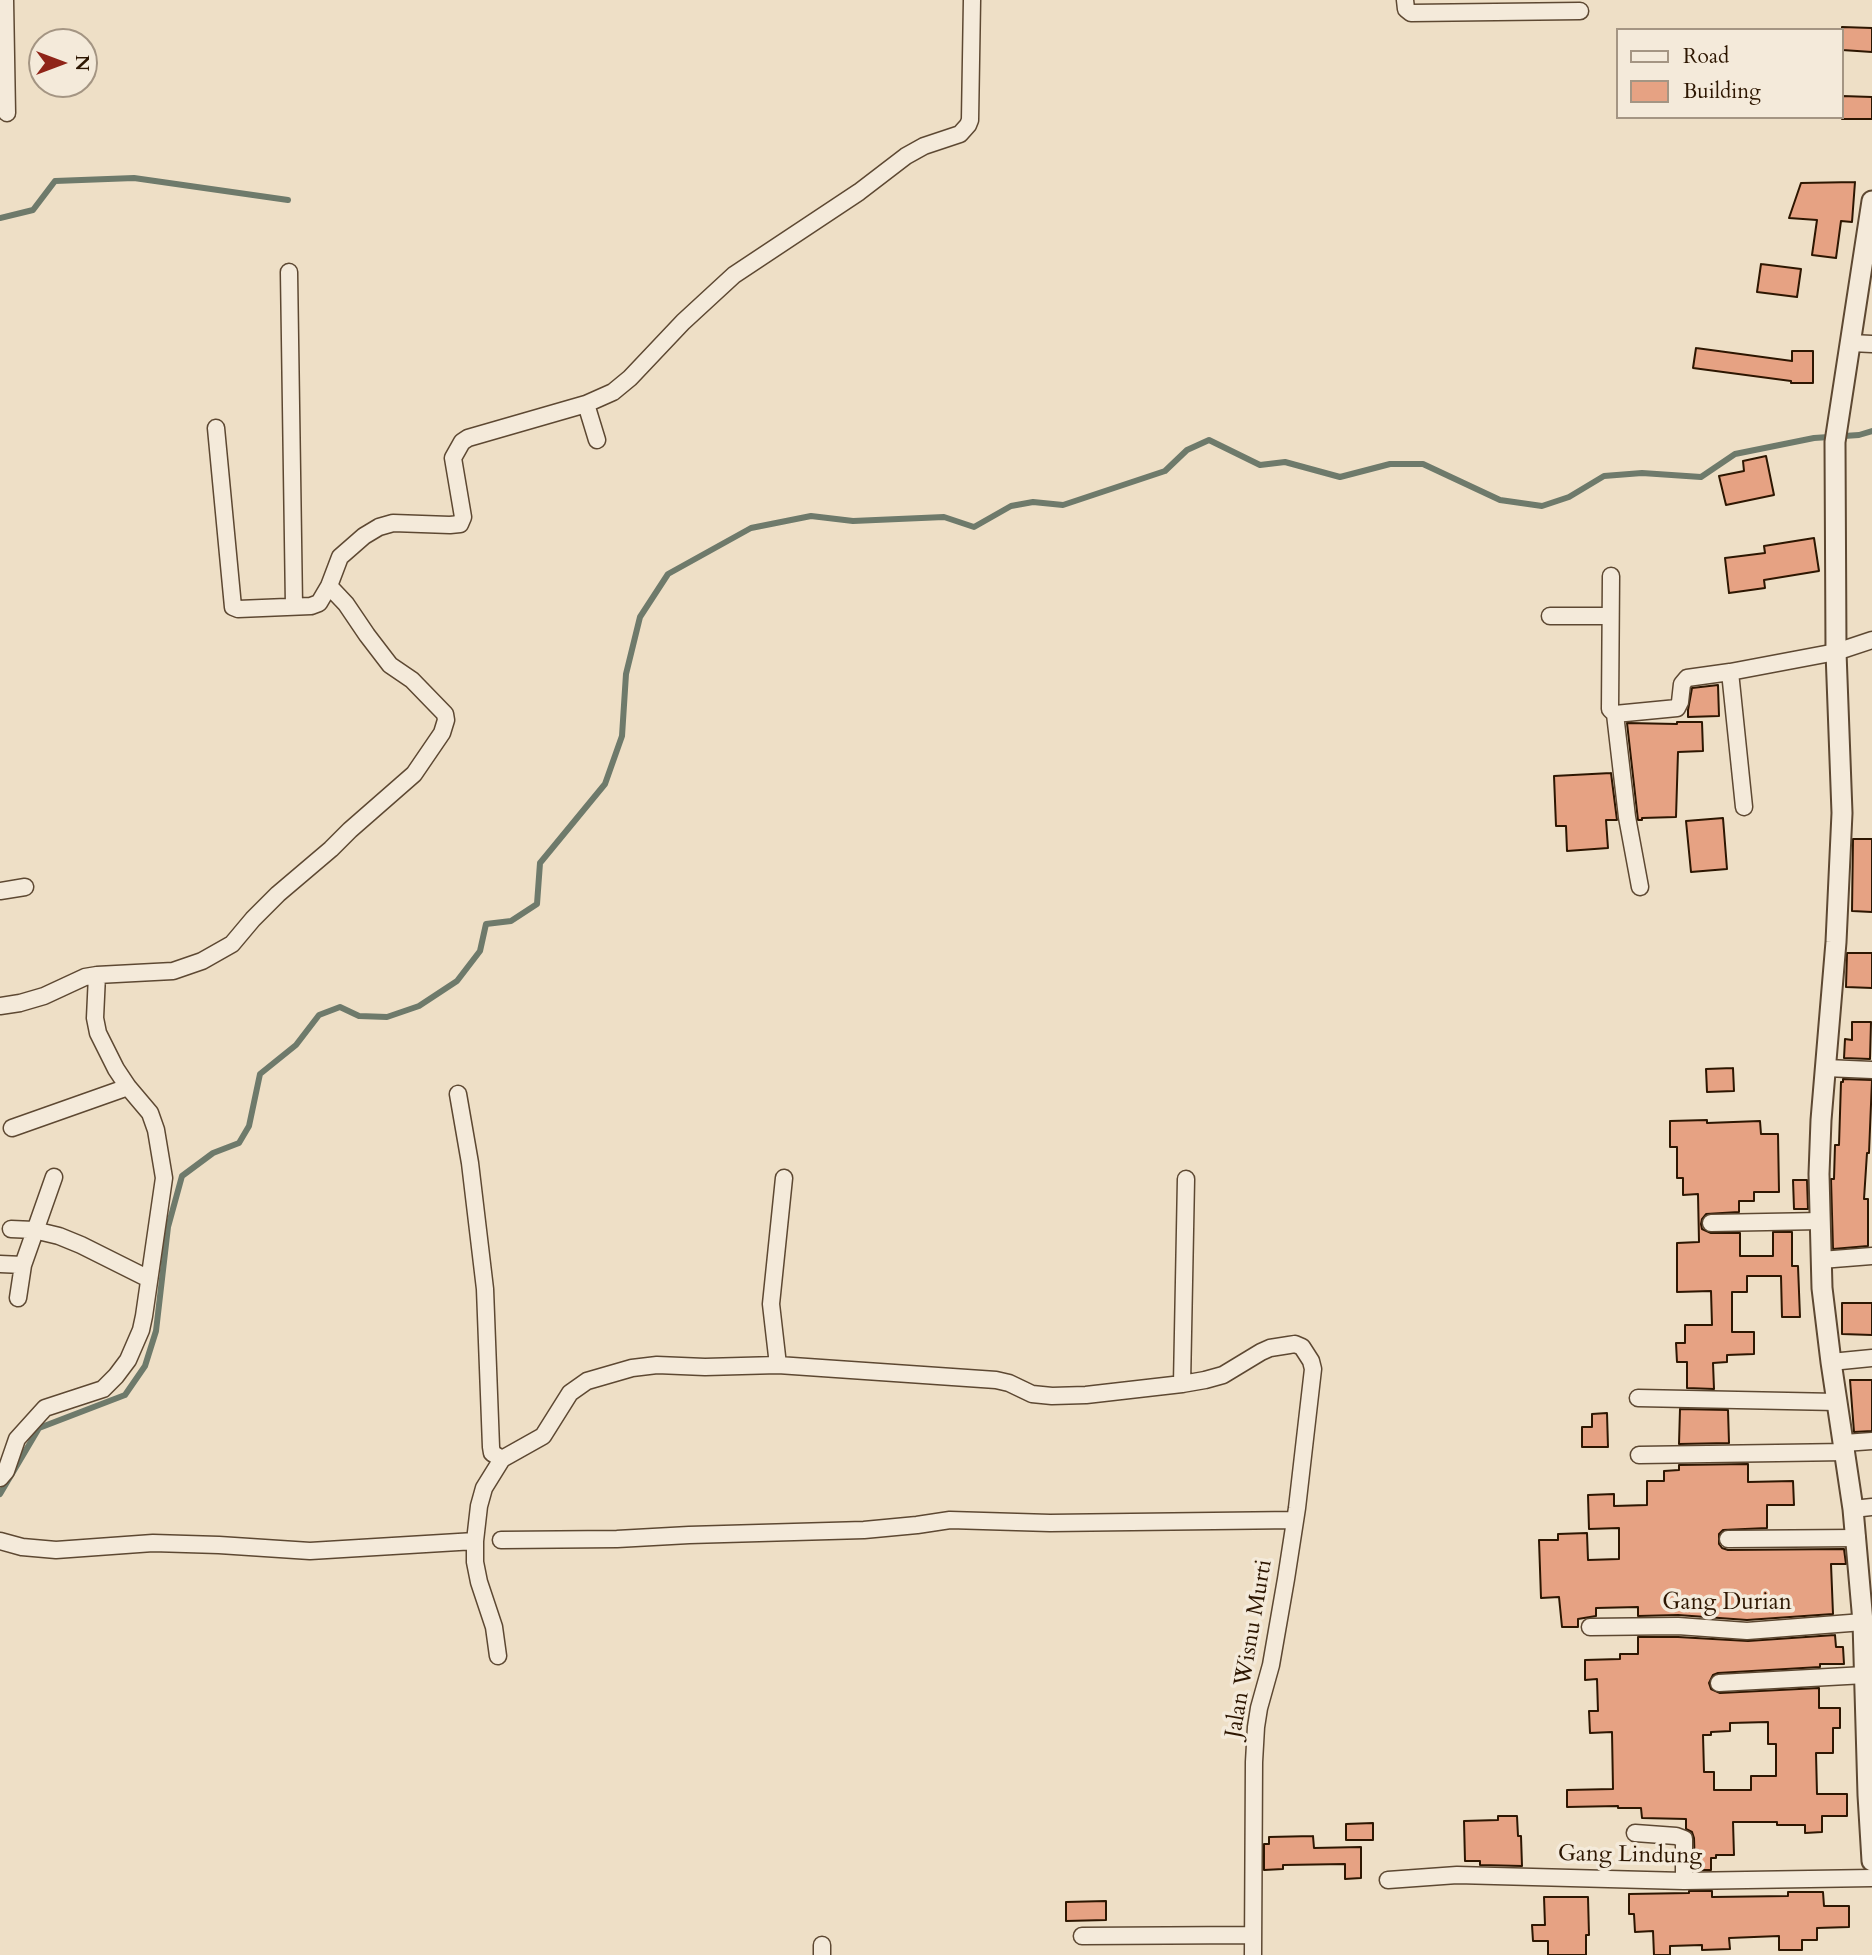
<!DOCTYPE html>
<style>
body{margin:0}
#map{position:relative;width:1872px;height:1955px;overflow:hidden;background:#eedfc6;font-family:Cardo,serif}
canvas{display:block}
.legend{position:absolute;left:1616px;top:28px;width:228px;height:91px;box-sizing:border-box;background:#f4eada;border:2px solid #a49583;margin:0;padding:9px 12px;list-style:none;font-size:21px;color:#2d1601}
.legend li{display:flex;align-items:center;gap:14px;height:35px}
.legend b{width:35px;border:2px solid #a49583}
.north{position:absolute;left:28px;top:28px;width:70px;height:70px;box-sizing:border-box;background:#f4eada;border:2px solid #a49583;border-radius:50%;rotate:90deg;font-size:19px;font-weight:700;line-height:28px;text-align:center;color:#2d1601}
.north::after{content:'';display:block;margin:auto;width:24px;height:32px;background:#8f2418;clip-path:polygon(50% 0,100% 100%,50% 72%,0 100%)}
</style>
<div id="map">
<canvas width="1872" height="1955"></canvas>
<ul class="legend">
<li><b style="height:9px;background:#f4eada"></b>Road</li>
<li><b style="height:19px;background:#e6a283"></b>Building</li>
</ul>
<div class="north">N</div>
</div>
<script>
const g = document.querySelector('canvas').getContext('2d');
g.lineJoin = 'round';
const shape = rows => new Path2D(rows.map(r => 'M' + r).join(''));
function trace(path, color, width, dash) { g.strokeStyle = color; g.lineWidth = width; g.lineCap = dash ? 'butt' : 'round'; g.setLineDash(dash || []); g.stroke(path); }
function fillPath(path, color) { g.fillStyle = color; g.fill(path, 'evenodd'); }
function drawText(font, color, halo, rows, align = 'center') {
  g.font = font + ' Cardo,serif'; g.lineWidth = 7; g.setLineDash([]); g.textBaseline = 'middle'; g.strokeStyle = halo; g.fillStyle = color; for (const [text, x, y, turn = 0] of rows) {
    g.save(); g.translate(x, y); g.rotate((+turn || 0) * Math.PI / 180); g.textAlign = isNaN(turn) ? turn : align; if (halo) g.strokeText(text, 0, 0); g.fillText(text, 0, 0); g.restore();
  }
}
const stream = shape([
 [0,218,33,210,55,181,134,178,288,200],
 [0,1494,39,1428,125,1395,145,1366,156,1331,168,1227,182,1176,213,1153,239,1143,249,1126,260,1074,296,1045,319,1015,340,1007,359,1016,387,1017,419,1006,457,981,480,951,486,924,511,921,537,904,540,863,605,784,622,736,626,674,640,617,668,574,751,528,811,516,853,521,944,517,974,527,1011,506,1033,502,1063,505,1165,471,1187,450,1209,440,1260,465,1285,462,1340,477,1390,464,1423,464,1500,500,1542,506,1569,497,1604,476,1642,473,1701,477,1735,454,1814,438,1859,435,1872,431]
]);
const building = shape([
 [1842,27,1872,28,1872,52,1842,50,1842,27],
 [1842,96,1872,97,1872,119,1842,119,1842,96],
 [1855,182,1852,222,1841,221,1836,258,1812,255,1817,220,1789,218,1801,183,1855,182],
 [1761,264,1801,269,1797,297,1757,292,1761,264],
 [1696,348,1792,361,1792,351,1813,351,1813,383,1791,383,1791,381,1693,368,1696,348],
 [1766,456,1774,495,1726,505,1719,476,1744,471,1743,461,1766,456],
 [1814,538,1819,571,1764,580,1765,588,1729,593,1725,558,1765,553,1764,546,1814,538],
 [1718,685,1719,716,1688,717,1688,710,1692,688,1718,685],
 [1677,722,1702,722,1703,751,1678,752,1676,817,1642,818,1642,820,1638,820,1627,723,1677,724,1677,722],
 [1611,773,1617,820,1606,820,1608,848,1567,851,1566,826,1556,826,1554,776,1611,773],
 [1723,818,1727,869,1691,872,1686,821,1723,818],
 [1853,839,1872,839,1872,912,1852,911,1853,839],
 [1847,953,1872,953,1872,988,1846,987,1847,953],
 [1852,1022,1871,1022,1870,1059,1844,1058,1845,1039,1852,1040,1852,1022],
 [1733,1068,1734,1091,1707,1092,1706,1069,1733,1068],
 [1843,1079,1872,1080,1869,1153,1867,1153,1864,1199,1868,1199,1868,1246,1833,1249,1831,1179,1834,1179,1835,1145,1839,1145,1841,1082,1843,1082,1843,1079],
 [1707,1120,1707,1123,1760,1121,1761,1134,1778,1134,1779,1192,1754,1192,1754,1201,1739,1201,1739,1212,1706,1214,1702,1219,1701,1224,1702,1229,1711,1233,1740,1233,1740,1256,1773,1256,1773,1232,1792,1232,1792,1266,1798,1266,1800,1317,1782,1317,1781,1276,1747,1276,1747,1292,1732,1292,1732,1332,1754,1332,1754,1354,1727,1355,1727,1362,1713,1363,1714,1389,1687,1388,1687,1362,1677,1362,1676,1343,1685,1343,1685,1325,1712,1325,1711,1291,1677,1292,1677,1243,1699,1242,1698,1194,1683,1195,1683,1178,1677,1178,1677,1147,1670,1147,1670,1121,1707,1120],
 [1793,1180,1807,1180,1808,1209,1794,1209,1793,1180],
 [1842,1303,1872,1303,1872,1335,1842,1334,1842,1303],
 [1850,1380,1872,1380,1872,1431,1854,1432,1850,1380],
 [1680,1409,1728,1410,1729,1443,1679,1444,1680,1409],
 [1607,1413,1608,1447,1582,1447,1582,1427,1592,1427,1592,1414,1607,1413],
 [1748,1464,1748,1482,1793,1481,1794,1505,1767,1505,1767,1528,1723,1530,1719,1534,1719,1544,1722,1548,1728,1550,1844,1549,1846,1564,1831,1564,1833,1614,1747,1620,1678,1615,1638,1616,1638,1607,1596,1608,1596,1616,1578,1619,1578,1627,1562,1627,1559,1597,1541,1598,1539,1540,1558,1540,1558,1534,1587,1533,1588,1560,1619,1559,1619,1528,1589,1529,1588,1495,1614,1494,1614,1506,1647,1505,1647,1481,1664,1481,1664,1471,1679,1470,1679,1465,1748,1464],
 [1835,1635,1836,1647,1843,1647,1844,1664,1820,1664,1820,1667,1718,1673,1713,1675,1709,1683,1711,1689,1720,1693,1819,1688,1819,1708,1840,1708,1840,1728,1833,1728,1833,1753,1816,1753,1817,1794,1847,1794,1847,1816,1822,1816,1822,1832,1805,1833,1805,1825,1777,1825,1777,1822,1733,1822,1734,1855,1716,1855,1716,1858,1711,1858,1711,1870,1695,1870,1694,1838,1692,1832,1686,1829,1686,1819,1642,1818,1641,1808,1618,1808,1618,1806,1567,1807,1567,1790,1613,1789,1612,1732,1590,1733,1589,1711,1598,1711,1597,1679,1585,1680,1585,1660,1620,1659,1620,1654,1638,1654,1638,1637,1678,1637,1748,1641,1835,1635],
 [1768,1722,1768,1744,1776,1744,1776,1776,1751,1776,1751,1790,1714,1790,1714,1772,1704,1772,1703,1735,1711,1735,1711,1732,1730,1731,1730,1723,1768,1722],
 [1498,1816,1517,1816,1518,1836,1521,1836,1522,1866,1480,1865,1480,1861,1465,1861,1464,1821,1498,1820,1498,1816],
 [1373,1823,1373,1840,1346,1840,1346,1824,1373,1823],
 [1313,1836,1314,1848,1361,1847,1361,1878,1345,1879,1345,1864,1283,1865,1283,1869,1264,1870,1264,1844,1269,1844,1269,1837,1313,1836],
 [1689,1891,1712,1891,1712,1897,1788,1896,1788,1892,1823,1892,1824,1906,1849,1906,1849,1927,1817,1928,1817,1940,1802,1940,1802,1950,1779,1950,1779,1936,1729,1938,1730,1949,1702,1950,1702,1945,1670,1946,1670,1955,1654,1955,1653,1931,1635,1932,1634,1914,1629,1914,1629,1894,1689,1893,1689,1891],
 [1544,1897,1588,1897,1589,1935,1586,1935,1586,1955,1548,1955,1548,1941,1533,1941,1532,1925,1545,1925,1544,1897],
 [1106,1901,1106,1920,1066,1921,1066,1902,1106,1901]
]);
const minor = shape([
 [5,0,7,113],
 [1405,0,1406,9,1411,13,1580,11],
 [289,272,294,606],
 [1851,343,1872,344],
 [586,404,597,440],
 [216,428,233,607,238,609,311,606,319,603,329,586],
 [1611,576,1610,709,1615,714,1627,817,1640,887],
 [1550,616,1610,616],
 [1730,672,1744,807],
 [1615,714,1677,708,1680,702,1682,684,1687,678,1730,672,1836,652,1872,640],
 [0,891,25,887],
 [0,1006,20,1003,44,996,85,977,97,975,173,971,202,961,232,944,253,919,278,894,331,849,350,830,414,774,442,733,446,720,445,714,412,680,390,665,367,635,346,604,329,586,340,557,364,536,379,527,393,523,450,525,460,524,463,517,453,458,462,442,468,438,586,404,613,392,630,378,683,322,734,275,859,192,906,156,924,146,960,134,968,125,970,120,972,0],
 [1826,1068,1872,1070],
 [458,1094,470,1163,485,1289,491,1447,492,1453,502,1459],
 [12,1128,128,1087],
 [1711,1223,1821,1221],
 [11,1229,34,1230,59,1236,81,1245,149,1279],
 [1821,1260,1872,1256],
 [0,1264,23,1265],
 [18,1298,23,1265,54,1177],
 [1831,1362,1872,1358],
 [778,1365,771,1304,784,1178],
 [1182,1384,1205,1380,1223,1375,1261,1352,1270,1348,1289,1345,1295,1344,1302,1347,1311,1361,1313,1369,1297,1508,1286,1579,1271,1665,1259,1708,1256,1727,1254,1762,1253,1955],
 [1638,1398,1837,1402],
 [1844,1443,1872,1441],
 [1639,1455,1846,1452],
 [0,1478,6,1471,17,1439,45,1408,103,1389,116,1376,128,1360,141,1330,144,1316,164,1178,156,1130,150,1113,128,1087,116,1069,98,1033,95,1018,97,975],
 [1853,1509,1872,1507],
 [1728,1539,1857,1538],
 [501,1540,617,1539,689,1535,864,1530,917,1525,950,1520,1050,1523,1295,1520],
 [0,1541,22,1547,56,1550,153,1543,219,1545,310,1551,475,1541],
 [1590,1627,1678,1626,1747,1631,1863,1622],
 [498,1656,494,1627,479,1582,475,1562,475,1541,479,1506,484,1488,502,1459,543,1436,570,1393,587,1381,632,1368,657,1365,705,1367,778,1365,996,1380,1009,1383,1032,1394,1052,1396,1086,1395,1182,1384,1186,1179],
 [1719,1683,1865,1675],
 [1635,1833,1676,1836,1684,1839,1684,1881],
 [1388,1880,1457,1875,1684,1881,1872,1878],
 [1082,1936,1252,1935],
 [822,1945,822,1955]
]);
const tertiary = shape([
 [1872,201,1835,442,1836,652,1842,813,1836,942,1821,1120,1819,1174,1822,1288,1831,1362,1853,1509,1863,1622,1868,1795,1872,1861]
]);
const streetNames = [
 ["Gang Durian",1727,1604],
 ["Jalan Wisnu Murti",1250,1649,-80],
 ["Gang Lindung",1630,1856,1]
];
trace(stream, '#6e7a6b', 6);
fillPath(building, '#e6a283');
trace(building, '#2d1601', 2);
trace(minor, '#5d4832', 19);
trace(tertiary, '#5d4832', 23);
trace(minor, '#f4eada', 16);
trace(tertiary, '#f4eada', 19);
drawText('23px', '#2d1601', '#f4eada', streetNames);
</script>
